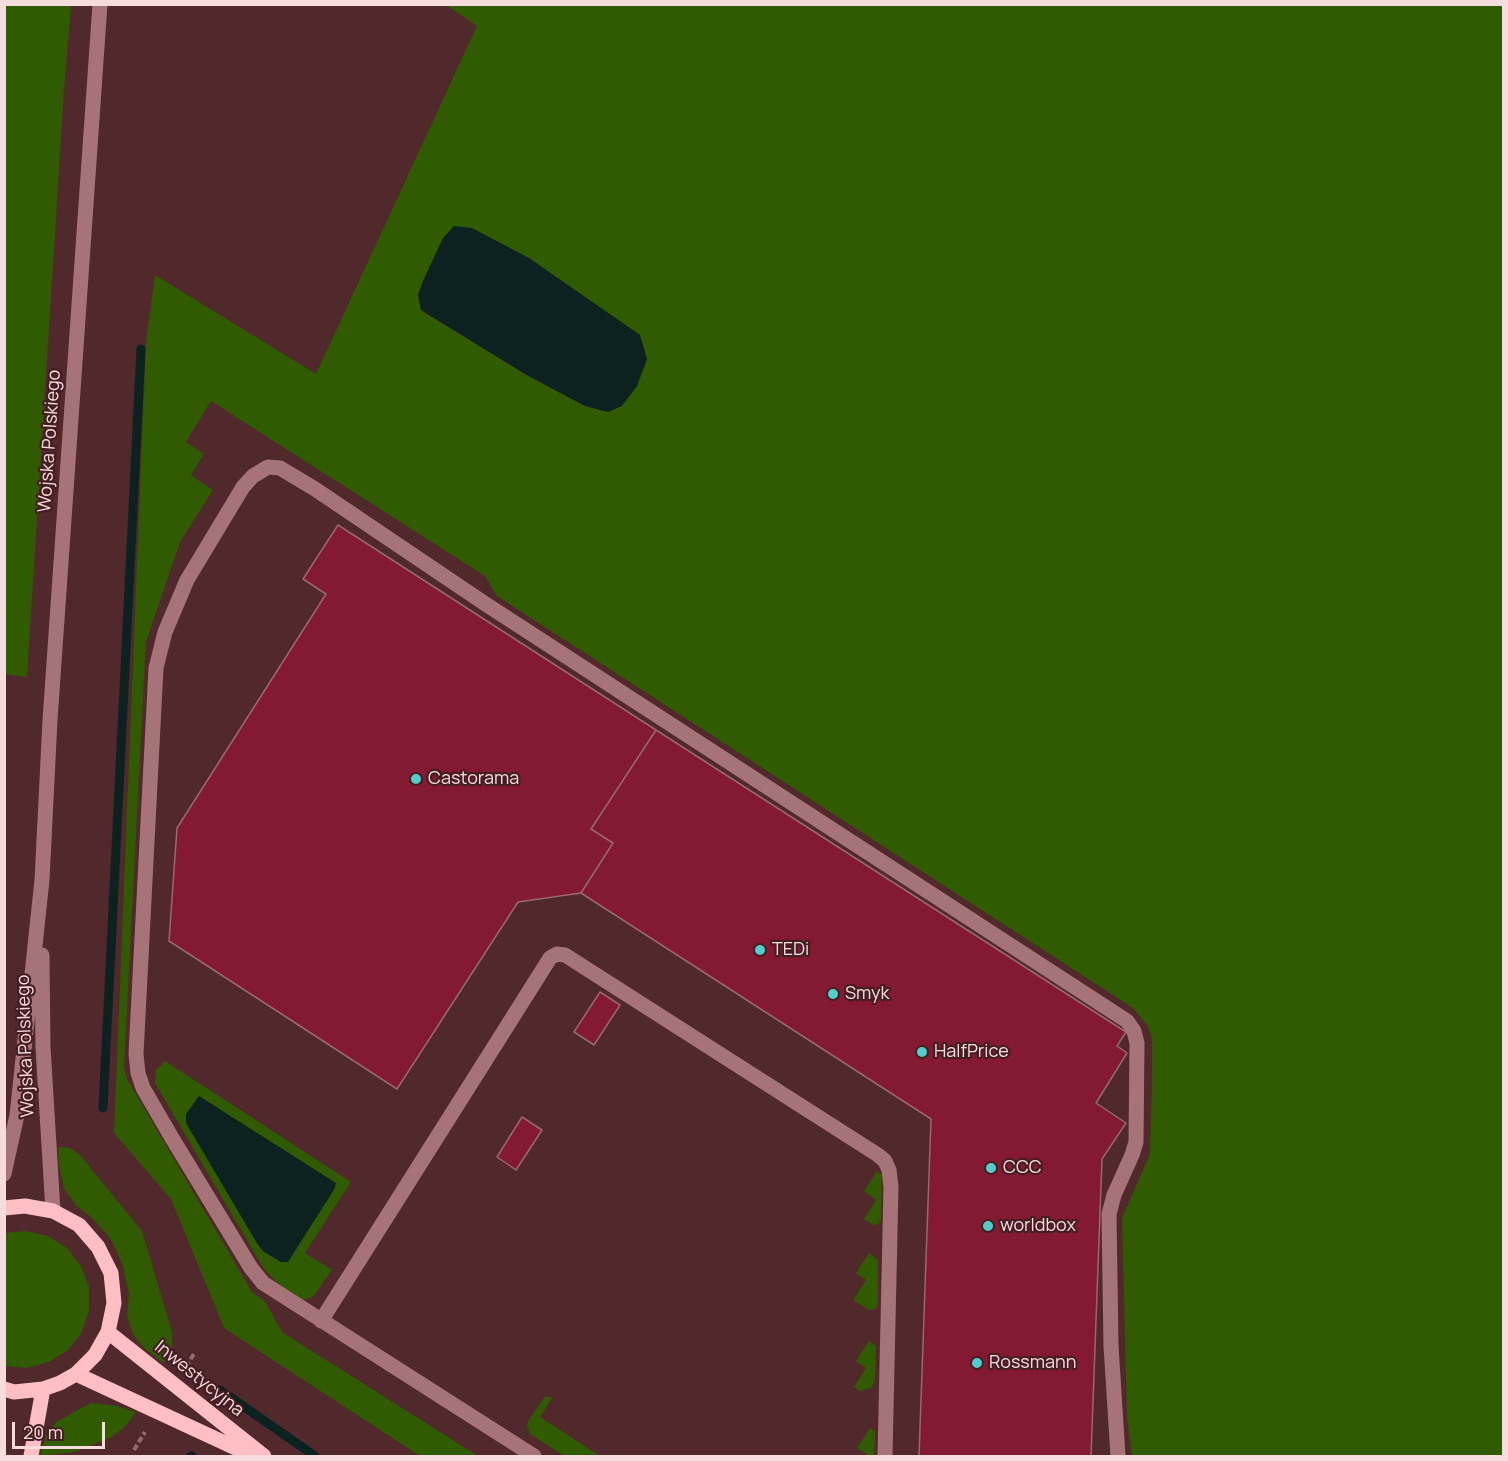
<!DOCTYPE html>
<style>
body{margin:0}
#map{position:relative;width:1508px;height:1461px;overflow:hidden;background:#51282c;font-family:Manrope,sans-serif}
canvas{display:block}
.frame{position:absolute;inset:0;border:6px solid #f7dcdd;pointer-events:none}
.scale{position:absolute;left:12px;top:1422px;width:93px;height:27px;box-sizing:border-box;border:3px solid #f7dcdd;border-top:0;padding-left:8px;font-size:18px;line-height:21px;white-space:nowrap;color:#f7dcdd;-webkit-text-stroke:4px #451e23;paint-order:stroke}
</style>
<div id="map">
<canvas width="1508" height="1461"></canvas>
<div class="frame"></div>
<div class="scale">20 m</div>
</div>
<script>
const g = document.querySelector('canvas').getContext('2d');
g.lineJoin = 'round';
function fillPath(path, color) { g.fillStyle = color; g.fill(path, 'evenodd'); }
const shape = rows => new Path2D(rows.map(r => 'M' + r).join(''));
function trace(path, color, width, dash) { g.strokeStyle = color; g.lineWidth = width; g.lineCap = dash ? 'butt' : 'round'; g.setLineDash(dash || []); g.stroke(path); }
function drawText(font, color, halo, rows, align = 'center') {
  g.font = font + ' Manrope,sans-serif'; g.lineWidth = 4.5; g.setLineDash([]); g.textBaseline = 'middle'; g.strokeStyle = halo; g.fillStyle = color; for (const [text, x, y, turn = 0] of rows) {
    g.save(); g.translate(x, y); g.rotate((+turn || 0) * Math.PI / 180); g.textAlign = isNaN(turn) ? turn : align; if (halo) g.strokeText(text, 0, 0); g.fillText(text, 0, 0); g.restore();
  }
}
const green = shape([
 [5,4,71,5,64,90,27,677,4,674],
 [446,5,1503,5,1503,1456,1132,1456,1127,1418,1122,1218,1150,1154,1152,1081,1152,1038,1148,1026,1133,1008,497,596,485,576,211,401,186,442,204,454,191,475,213,490,180,542,146,642,125,1047,124,1068,127,1079,252,1292,265,1301,282,1332,478,1456,420,1456,224,1328,171,1199,114,1133,146,342,155,275,316,374,477,26],
 [421,310,622,323,640,335,608,412,585,406,525,374],
 [165,1061,351,1182,305,1253,332,1270,313,1297,303,1300,277,1283,264,1269,155,1083,156,1070],
 [58,1147,70,1148,80,1155,142,1231,172,1332,172,1347,164,1363,145,1349,133,1334,127,1316,129,1294,123,1266,111,1239,93,1219,76,1205,64,1189,59,1165],
 [877,1171,882,1175,881,1219,879,1224,873,1225,864,1219,876,1200,864,1191],
 [26,1231,48,1236,67,1248,81,1266,89,1287,89,1310,82,1332,68,1350,49,1362,27,1368,5,1366,5,1233],
 [869,1253,878,1260,878,1304,876,1309,869,1310,853,1300,866,1280,856,1273],
 [869,1341,876,1346,875,1381,871,1388,860,1391,854,1387,866,1368,856,1361],
 [545,1396,552,1398,540,1417,600,1456,564,1456,530,1434,527,1426,529,1420],
 [91,1403,117,1406,136,1412,126,1426,110,1438,75,1452,40,1456,46,1436,56,1422],
 [870,1428,875,1431,874,1456,865,1456,867,1454,857,1448]
]);
const water = shape([
 [454,226,472,228,529,258,640,335,647,359,637,386,622,406,608,412,585,406,525,374,421,310,418,295,423,281,443,238],
 [199,1096,336,1183,335,1188,288,1262,281,1262,264,1252,258,1245,186,1123,186,1114]
]);
const stream = shape([
 [103,1108,141,349],
 [220,1390,315,1456],
 [191,1456,192,1456]
]);
const building = shape([
 [338,525,656,730,591,829,613,843,581,893,518,902,397,1089,169,941,177,828,326,594,303,579,338,525],
 [656,730,1126,1032,1117,1046,1127,1053,1096,1103,1126,1123,1102,1159,1091,1456,919,1456,931,1119,581,893,613,843,591,829,656,730],
 [600,992,620,1005,594,1045,574,1032,600,992],
 [522,1117,542,1130,516,1170,497,1157,522,1117]
]);
const path = shape([
 [186,1367,195,1352],
 [134,1450,145,1432]
]);
const minor = shape([
 [42,955,43,1047,53,1211],
 [4,1174,17,1115,42,880,50,720,100,4],
 [321,1321,545,966,550,958,557,954,565,955,878,1155,885,1161,889,1170,891,1187,885,1456],
 [534,1456,263,1283,251,1268,172,1138,143,1088,138,1073,136,1054,156,668,165,632,187,580,243,487,253,476,268,467,280,468,315,489,484,603,1127,1021,1134,1031,1137,1043,1136,1142,1132,1155,1114,1195,1109,1214,1111,1346,1118,1456]
]);
const major = shape([
 [4,1208,25,1206,53,1211,79,1225,98,1247,111,1273,114,1303,108,1332,95,1355,76,1374,60,1383,43,1389,14,1392,4,1389],
 [108,1332,264,1456],
 [76,1374,253,1456],
 [31,1456,43,1389]
]);
const markers = [
 [416,779,6,"#53cdcb"],
 [760,950,6,"#53cdcb"],
 [833,994,6,"#53cdcb"],
 [922,1052,6,"#53cdcb"],
 [991,1168,6,"#53cdcb"],
 [988,1226,6,"#53cdcb"],
 [977,1363,6,"#53cdcb"]
];
const streetNames = [
 ["Wojska Polskiego",50,441,-86],
 ["Wojska Polskiego",26,1046,-92],
 ["Inwestycyjna",199,1379,39]
];
const poiNames = [
 ["Castorama",428,779],
 ["TEDi",772,950],
 ["Smyk",845,994],
 ["HalfPrice",934,1052],
 ["CCC",1003,1168],
 ["worldbox",1000,1226],
 ["Rossmann",989,1363]
];
fillPath(green, '#305b01');
fillPath(water, '#0c2221');
trace(stream, '#0c2221', 9);
fillPath(building, '#841a32');
trace(building, '#98696c', 1.5);
trace(path, '#906d6f', 4, [6, 3]);
trace(minor, '#a67478', 15);
trace(major, '#fdbfc3', 15);
for (const [x, y, r, color] of markers) { const dot = new Path2D(); dot.arc(x, y, r, 0, 2 * Math.PI); g.fillStyle = color; g.fill(dot); trace(dot, '#451e23', 2); }
drawText('18px', '#f7dcdd', '#451e23', streetNames);
drawText('18px', '#f7dcdd', '#451e23', poiNames, 'left');
</script>
